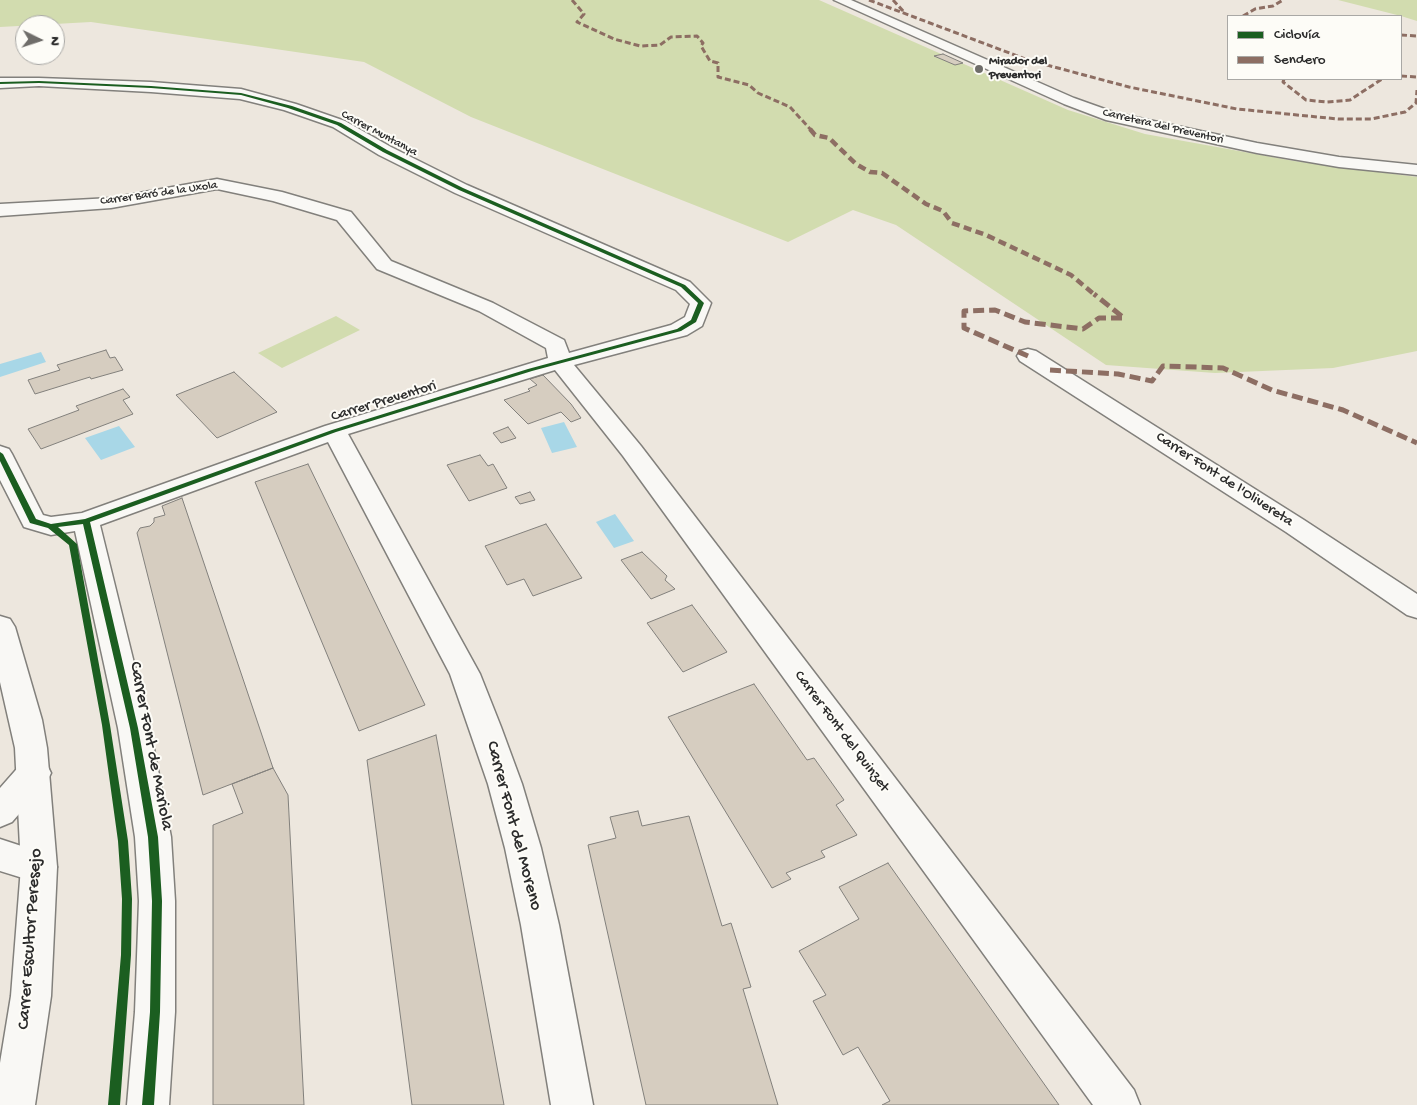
<!DOCTYPE html>
<meta charset="utf-8">
<style>
body{margin:0}
#map{position:relative;width:1417px;height:1105px;overflow:hidden;background:#ede7de;font-family:"Gochi Hand",sans-serif}
canvas{display:block}
.legend{position:absolute;left:1227px;top:15px;width:175px;height:65px;box-sizing:border-box;background:#fdfcf7;border:1px solid #a9a8a5;margin:0;padding:6px 9px;list-style:none;font-size:15px;color:#2b2b2b}
.legend li{display:flex;align-items:center;gap:10px;height:25px}
.legend b{width:25px;border:1px solid #a9a8a5}
.north{position:absolute;left:15px;top:15px;width:50px;height:50px;box-sizing:border-box;background:#fdfcf7;border:1px solid #a9a8a5;border-radius:50%;rotate:94deg;font-size:14px;font-weight:700;line-height:20px;text-align:center;color:#2b2b2b}
.north::after{content:'';display:block;margin:auto;width:18px;height:22px;background:#6f6d6a;clip-path:polygon(50% 0,100% 100%,50% 72%,0 100%)}
</style>
<div id="map">
<canvas width="1417" height="1105"></canvas>
<ul class="legend">
<li><b style="height:6px;background:#1b5e20"></b>Ciclovía</li>
<li><b style="height:6px;background:#8d6e63"></b>Sendero</li>
</ul>
<div class="north">N</div>
</div>
<script>
const g = document.querySelector('canvas').getContext('2d');
g.lineJoin = 'round';
function fillPath(path, color) { g.fillStyle = color; g.fill(path, 'evenodd'); }
const shape = rows => new Path2D(rows.map(r => 'M' + r).join(''));
function trace(path, color, width, dash) { g.strokeStyle = color; g.lineWidth = width; g.lineCap = dash ? 'butt' : 'round'; g.setLineDash(dash || []); g.stroke(path); }
function drawText(font, color, halo, rows, align = 'center') {
  g.font = font + ' "Gochi Hand",sans-serif'; g.lineWidth = 4; g.setLineDash([]); g.textBaseline = 'middle'; g.strokeStyle = halo; g.fillStyle = color; for (const [text, x, y, turn = 0] of rows) {
    g.save(); g.translate(x, y); g.rotate((+turn || 0) * Math.PI / 180); g.textAlign = isNaN(turn) ? turn : align; if (halo) g.strokeText(text, 0, 0); g.fillText(text, 0, 0); g.restore();
  }
}
const green = shape([
 [0,0,819,0,1068,110,1145,134,1294,161,1417,177,1417,351,1333,368,1215,373,1106,365,896,225,853,210,788,242,471,117,364,62,91,22,0,27],
 [1338,0,1417,0,1417,21,1401,16],
 [336,316,360,330,282,368,258,353]
]);
const water = shape([
 [41,352,46,362,0,377,0,364],
 [564,422,577,447,552,453,541,428],
 [119,426,135,447,101,460,85,438],
 [615,514,634,541,614,548,596,522]
]);
const building = shape([
 [943,54,963,63,955,65,934,56,943,54],
 [106,350,110,358,115,357,123,370,91,379,90,377,35,394,28,380,60,370,57,365,106,350],
 [234,372,277,412,217,438,176,395,234,372],
 [543,375,571,404,581,418,571,422,561,412,528,424,504,400,530,391,528,389,537,385,530,379,543,375],
 [123,389,130,397,123,400,133,414,41,449,28,429,79,410,76,406,123,389],
 [508,427,516,438,501,443,493,433,508,427],
 [480,455,488,466,493,464,507,488,469,501,447,465,480,455],
 [308,464,425,705,359,731,255,482,308,464],
 [530,492,535,500,520,504,515,497,530,492],
 [182,498,273,768,203,795,137,533,140,528,150,526,154,522,154,518,165,515,162,506,182,498],
 [546,524,582,578,533,596,524,579,507,585,485,546,546,524],
 [642,552,667,576,665,580,675,589,651,599,621,560,642,552],
 [692,605,727,652,683,672,647,623,692,605],
 [754,684,807,760,814,758,844,800,836,805,857,835,821,851,825,857,786,873,791,879,772,888,668,717,754,684],
 [436,735,504,1105,412,1105,367,760,436,735],
 [273,768,288,795,304,1105,213,1105,213,825,243,813,232,784,273,768],
 [638,811,642,826,689,816,722,926,731,923,751,987,743,989,778,1105,646,1105,588,845,616,838,610,817,638,811],
 [888,863,1059,1105,882,1105,890,1101,858,1047,843,1055,813,1001,826,995,799,951,859,919,839,887,888,863]
]);
const street = shape([
 [0,78,39,78,151,82,241,89,296,104,345,121,391,147,467,185,690,282,711,303,702,326,687,335,574,365,641,446,1134,1090,1140,1105,1093,1105,623,456,555,370,348,434,480,674,501,727,522,784,541,848,559,925,593,1105,551,1105,521,925,505,848,488,784,450,674,328,442,100,525,150,728,171,837,175,901,175,1012,169,1105,127,1105,135,1012,139,901,135,837,118,728,75,531,51,535,24,527,0,480,0,446,9,449,12,454,43,515,51,517,82,513,325,426,548,358,546,348,479,311,377,269,337,220,273,201,217,189,111,208,0,216,0,204,111,198,217,179,282,192,351,212,391,261,493,303,564,340,569,353,671,325,685,317,690,304,676,290,455,193,379,155,333,127,284,110,240,99,151,92,39,86,0,88,0,78],
 [1028,349,1036,351,1304,520,1417,594,1417,618,1407,615,1286,532,1020,361,1017,356,1020,351,1028,349],
 [34,759,46,763,51,773,46,783,12,822,0,827,0,788,22,763,34,759],
 [0,839,52,856,57,867,52,878,39,883,0,871,0,839]
]);
const secondary = shape([
 [834,0,851,0,1074,98,1116,113,1257,143,1339,157,1417,165,1417,175,1339,167,1257,153,1106,120,1064,104,834,0],
 [0,616,10,619,15,627,42,720,47,748,57,867,51,996,35,1105,0,1105,0,1063,11,996,21,867,15,748,0,682,0,616]
]);
const quietFar2 = shape([
 [572,0,584,14,577,22,614,39,640,46,660,45,671,37,697,36,703,43,701,46,710,61,718,63,718,77,749,85,758,93,790,107,811,130],
 [869,0,1028,60,1129,87,1237,109,1338,119,1371,119,1405,112,1416,103,1417,90],
 [893,0,904,12],
 [1243,16,1255,9,1273,6,1283,0],
 [1401,35,1417,36],
 [1401,76,1417,77],
 [1284,79,1283,82,1306,100,1327,102,1350,100,1382,79]
]);
const quietFar1 = shape([
 [810,129,815,135,829,138,856,164,870,172,882,173,926,204,943,211,952,223,986,235,1071,275,1095,295]
]);
const quiet = shape([
 [1028,356,964,328,964,311,995,310,1025,322,1083,329,1099,318,1124,318,1094,294],
 [1050,370,1118,374,1152,381,1163,366,1223,368,1272,390,1343,410,1417,443]
]);
const cycleway = shape([
 [39,81,151,86,241,93,292,106,341,123,387,150,463,188,685,285,704,303,696,322,681,331,532,371,336,432,90,522,138,728,158,837,162,901,160,1012,154,1105,142,1105,150,1012,152,901,148,837,130,728,83,524,58,527,77,544,110,725,128,841,132,899,131,955,120,1105,108,1105,121,955,122,899,118,841,102,725,69,545,48,528,30,523,0,461,0,452,3,454,36,519,51,524,85,519,332,430,528,369,677,329,691,320,698,303,681,287,459,190,383,152,337,125,288,108,241,95,151,88,39,83,0,84,0,82,39,81]
]);
const markers = [
 [979,69,5,"#6f6d6a"]
];
const farPoinames = [
 ["Mirador del",989,62],
 ["Preventori",989,76]
];
const farStreetnames = [
 ["Carretera del Preventori",1163,127,13],
 ["Carrer Muntanya",379,134,28],
 ["Carrer Baró de la Uxola",159,194,-8]
];
const streetNames = [
 ["Carrer Preventori",384,402,-17],
 ["Carrer Font de l'Olivereta",1224,480,33],
 ["Carrer Font del Quinzet",841,732,53]
];
const nearStreetnames = [
 ["Carrer Font de Mariola",150,746,79],
 ["Carrer Font del Moreno",513,826,75],
 ["Carrer Escultor Peresejo",31,939,-86]
];
fillPath(green, '#d2dcaf');
fillPath(water, '#a8d7e7');
fillPath(building, '#d6cdc0');
trace(building, '#82807c', 1);
trace(street, '#82807c', 3);
trace(secondary, '#82807c', 3);
fillPath(street, '#f9f8f5');
fillPath(secondary, '#f9f8f5');
trace(quietFar2, '#8d6e63', 3, [6, 3]);
trace(quietFar1, '#8d6e63', 4.5, [8, 4.5]);
trace(quiet, '#8d6e63', 5, [11, 5]);
fillPath(cycleway, '#1b5e20');
for (const [x, y, r, color] of markers) { const dot = new Path2D(); dot.arc(x, y, r, 0, 2 * Math.PI); g.fillStyle = color; g.fill(dot); trace(dot, '#fdfcf7', 2); }
drawText('bold 12px', '#2b2b2b', '#fdfcf7', farPoinames, 'left');
drawText('12px', '#2b2b2b', '#fdfcf7', farStreetnames);
drawText('15px', '#2b2b2b', '#fdfcf7', streetNames);
drawText('18px', '#2b2b2b', '#fdfcf7', nearStreetnames);
</script>
